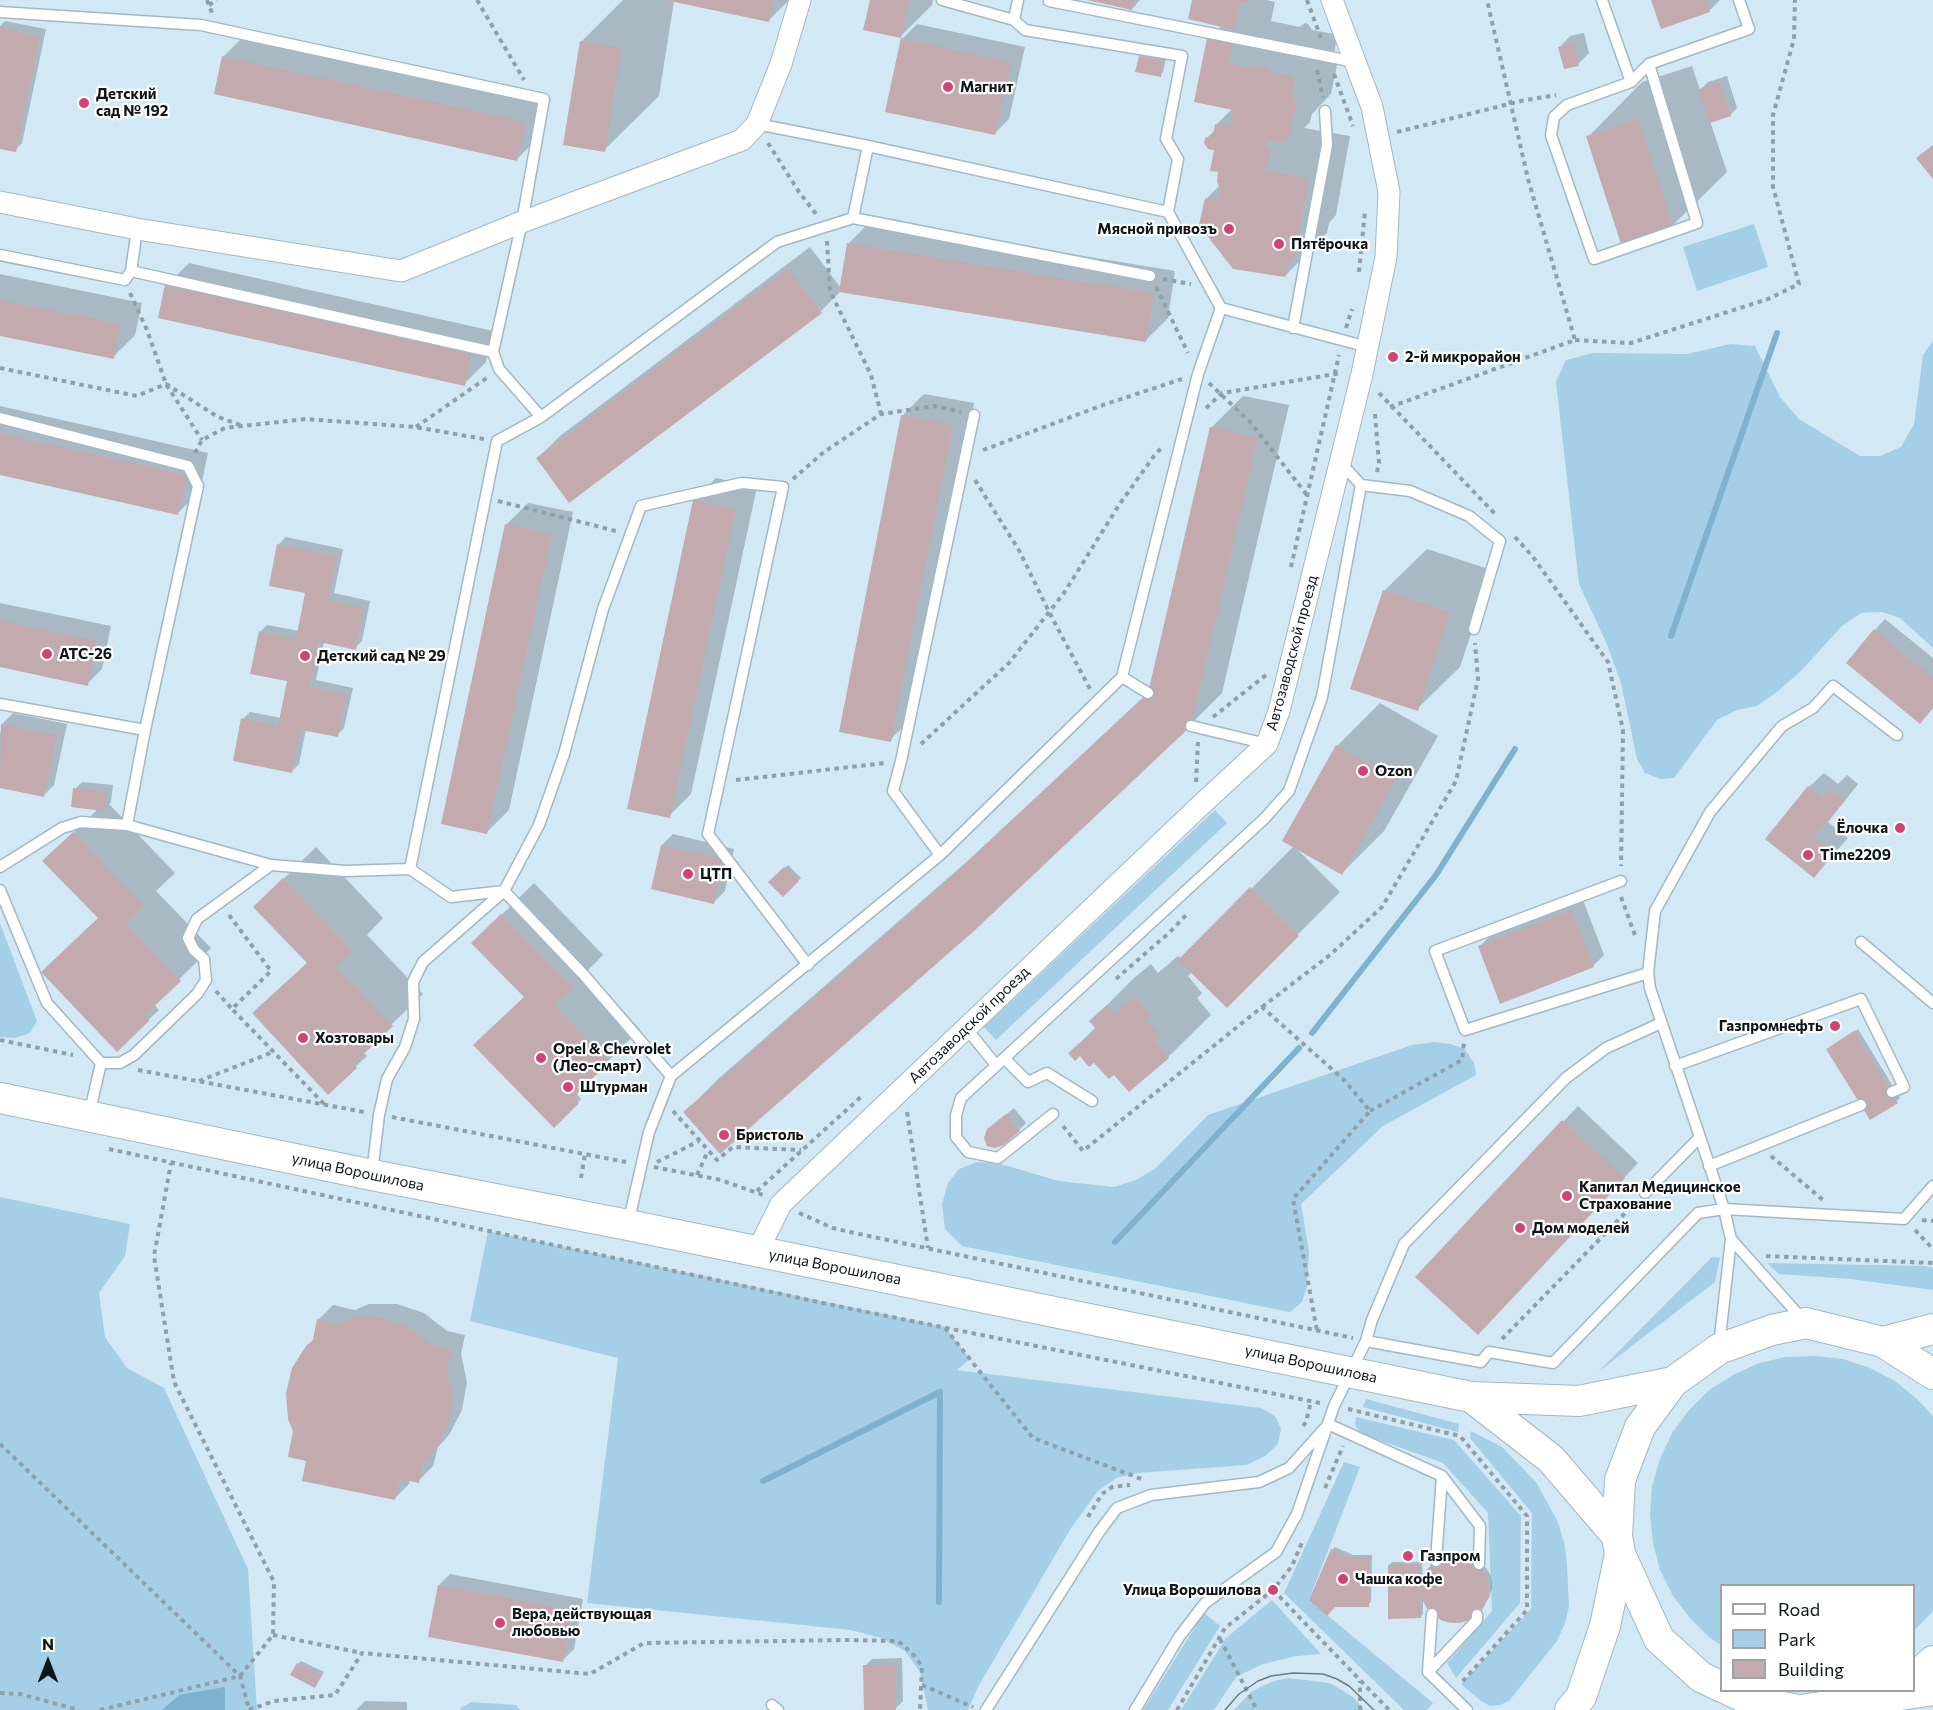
<!DOCTYPE html>
<meta charset="utf-8">
<style>
body{margin:0}
#map{position:relative;width:1933px;height:1710px;overflow:hidden;background:#d2e8f4;font-family:Commissioner,sans-serif}
canvas{display:block}
.legend{position:absolute;left:1720px;top:1584px;width:195px;height:108px;box-sizing:border-box;background:#fff;border:2px solid #9fa2a3;margin:0;padding:8px 10px;list-style:none;font-size:18px;color:#0e161a}
.legend li{display:flex;align-items:center;gap:12px;height:30px}
.legend b{width:30px;border:2px solid #9fa2a3}
.north{position:absolute;left:18px;top:1632px;width:60px;height:60px;-webkit-text-stroke:4px #fff;paint-order:stroke;rotate:0deg;font-size:16px;font-weight:700;line-height:24px;text-align:center;color:#0e161a}
.north::after{content:'';display:block;margin:auto;width:21px;height:27px;background:#0e161a;clip-path:polygon(50% 0,100% 100%,50% 72%,0 100%)}
</style>
<div id="map">
<canvas width="1933" height="1710"></canvas>
<ul class="legend">
<li><b style="height:8px;background:#fff"></b>Road</li>
<li><b style="height:16px;background:#a5cfe6"></b>Park</li>
<li><b style="height:16px;background:#c2aaaf"></b>Building</li>
</ul>
<div class="north">N</div>
</div>
<script>
const g = document.querySelector('canvas').getContext('2d');
g.lineJoin = 'round';
function fillPath(path, color) { g.fillStyle = color; g.fill(path, 'evenodd'); }
const shape = rows => new Path2D(rows.map(r => 'M' + r).join(''));
function trace(path, color, width, dash) { g.strokeStyle = color; g.lineWidth = width; g.lineCap = dash ? 'butt' : 'round'; g.setLineDash(dash || []); g.stroke(path); }
function drawText(font, color, halo, rows, align = 'center') {
  g.font = font + ' Commissioner,sans-serif'; g.lineWidth = 4.5; g.setLineDash([]); g.textBaseline = 'middle'; g.strokeStyle = halo; g.fillStyle = color; for (const [text, x, y, turn = 0] of rows) {
    g.save(); g.translate(x, y); g.rotate((+turn || 0) * Math.PI / 180); g.textAlign = isNaN(turn) ? turn : align; if (halo) g.strokeText(text, 0, 0); g.fillText(text, 0, 0); g.restore();
  }
}
const green = shape([
 [1754,224,1768,267,1697,291,1683,247],
 [1933,341,1933,648,1900,618,1882,612,1861,613,1842,626,1801,671,1778,691,1757,706,1737,710,1717,720,1674,778,1661,779,1645,773,1637,759,1621,683,1606,642,1579,584,1556,382,1566,360,1593,353,1687,354,1731,344,1755,346,1780,397,1799,419,1860,456,1880,456,1901,447,1914,424,1923,355],
 [1215,810,1227,823,996,1040,984,1027],
 [0,923,37,1021,30,1033,15,1038,0,1037],
 [1434,1042,1451,1044,1465,1049,1474,1063,1476,1075,1383,1126,1301,1204,1309,1252,1307,1286,1302,1302,1290,1312,962,1246,945,1229,942,1204,948,1183,959,1169,977,1162,997,1163,1059,1181,1114,1187,1136,1180,1156,1168,1208,1115,1412,1045],
 [0,1197,130,1224,125,1256,99,1293,105,1337,127,1368,164,1388,248,1569,257,1710,0,1710],
 [488,1231,945,1327,970,1359,957,1370,1261,1408,1276,1417,1281,1429,1278,1444,1265,1456,1247,1465,1137,1473,1116,1478,1098,1491,1071,1528,978,1687,968,1710,928,1710,920,1672,905,1651,881,1638,851,1630,587,1603,618,1358,470,1321],
 [1712,1257,1720,1258,1715,1282,1598,1372],
 [1767,1263,1925,1266,1933,1268,1933,1290,1850,1279,1779,1274],
 [1815,1356,1843,1359,1870,1368,1895,1381,1917,1399,1933,1416,1933,1611,1914,1631,1914,1586,1722,1586,1721,1645,1710,1638,1690,1618,1673,1596,1660,1570,1653,1543,1650,1514,1652,1486,1660,1459,1672,1433,1689,1410,1709,1390,1733,1375,1759,1363,1786,1357],
 [1366,1399,1459,1424,1458,1432,1363,1407],
 [1356,1417,1454,1440,1521,1516,1520,1603,1456,1678,1447,1663,1492,1611,1488,1513,1443,1463,1371,1437,1360,1432,1355,1425],
 [1471,1431,1502,1447,1536,1482,1558,1522,1565,1546,1567,1566,1569,1607,1565,1623,1557,1641,1509,1701,1500,1705,1490,1706,1481,1701,1461,1684,1531,1609,1532,1513,1470,1438],
 [1344,1462,1360,1467,1309,1600,1433,1703,1427,1710,1404,1710,1284,1593],
 [1272,1600,1321,1654,1296,1656,1263,1664,1236,1677,1214,1710,1181,1710,1226,1638],
 [1204,1613,1220,1626,1168,1710,1143,1710],
 [1289,1678,1330,1683,1353,1697,1364,1710,1234,1710,1251,1692,1260,1687,1274,1681],
 [472,1702,516,1705,520,1710,460,1710,462,1707]
]);
const water = shape([
 [225,1687,225,1710,162,1710,179,1695]
]);
const shadow = shape([
 [623,0,789,0,768,21,674,1,659,96,604,150,581,42],
 [872,0,933,0,932,5,900,37],
 [1089,0,1140,0,1132,9],
 [1194,0,1267,0,1275,2,1271,21,1300,27,1305,23,1308,24,1312,30,1334,34,1337,37,1334,53,1338,60,1331,94,1312,114,1310,122,1304,128,1350,136,1336,215,1329,223,1327,233,1285,276,1207,198,1220,185,1220,171,1216,149,1206,139,1215,130,1216,125,1232,109,1209,39,1222,25],
 [1653,0,1720,0,1709,11],
 [5,21,46,29,22,143,15,150,0,147,0,26],
 [917,24,1025,47,1009,119,994,134,902,39],
 [1584,33,1589,53,1578,64,1560,47,1570,36],
 [245,35,547,101,539,137,517,159,223,57],
 [1143,53,1166,58,1163,72,1160,75,1140,56],
 [1692,66,1700,90,1708,82,1727,76,1737,108,1730,115,1710,121,1727,172,1672,226,1588,137,1642,82],
 [871,221,1175,271,1168,318,1146,340,841,291,821,311,538,458,560,436,810,247,841,288,849,243],
 [189,263,493,331,486,362,464,384,167,285],
 [0,274,142,303,135,335,113,357,0,334],
 [924,394,974,403,912,718,890,740,902,416],
 [1243,396,1289,405,1222,693,1190,725,686,1112,717,1080,972,857,1150,691,1211,428],
 [0,406,208,453,200,491,178,513,0,473],
 [716,478,757,487,691,794,669,816,694,500],
 [528,503,573,512,509,810,487,832,506,525],
 [286,537,343,549,334,593,370,601,362,641,355,648,324,642,316,680,353,688,344,728,337,735,306,729,299,764,292,771,243,719,250,712,281,718,289,680,260,632,267,625,299,631,307,592,279,544],
 [1427,549,1492,570,1460,667,1417,709,1384,591],
 [0,603,111,626,102,669,87,684,0,665],
 [1885,619,1933,658,1933,708,1920,722,1875,630],
 [1380,703,1438,736,1384,831,1342,873,1296,848,1340,892,1227,1006,1192,972,1188,976,1202,993,1197,998,1211,1015,1168,1057,1129,1090,1114,1073,1081,1054,1070,1053,1096,1027,1091,1021,1134,978,1151,964,1158,973,1178,956,1181,959,1294,846,1337,746],
 [13,713,67,724,54,785,43,796,0,787,0,735,2,724],
 [1824,773,1838,784,1847,775,1858,784,1828,822,1848,838,1814,876,1809,787],
 [82,782,113,785,111,802,109,804,175,873,156,891,211,948,154,1004,159,1010,117,1050,100,918,44,861,98,809,75,789],
 [673,834,734,849,725,891,714,902,662,845],
 [316,847,383,918,367,935,423,994,363,1052,367,1056,328,1093,308,962,255,907],
 [788,865,801,878,783,895,771,882],
 [534,883,603,955,585,973,640,1029,576,1093,581,1099,554,1126,526,997,473,943],
 [1583,900,1604,955,1593,966,1480,946,1491,935],
 [1858,1029,1900,1098,1897,1101,1828,1049],
 [1578,1106,1638,1163,1492,1319,1417,1277],
 [1014,1108,1026,1123,1019,1130,993,1126],
 [369,1304,397,1304,424,1313,447,1331,465,1335,461,1354,467,1382,462,1410,449,1435,438,1447,433,1466,418,1481,410,1479,409,1484,394,1499,308,1460,314,1340,318,1320,333,1305,355,1310],
 [1335,1547,1353,1555,1372,1555,1371,1602,1368,1605,1334,1605,1332,1550],
 [1457,1552,1468,1553,1482,1561,1491,1576,1492,1588,1489,1598,1478,1611,1470,1618,1460,1621,1450,1621,1440,1618,1432,1612,1423,1600,1423,1614,1420,1617,1389,1565,1392,1562,1422,1562,1423,1582,1426,1574,1436,1561,1446,1555],
 [450,1574,583,1599,574,1649,563,1660,439,1585],
 [902,1658,903,1701,896,1708,865,1666,872,1659],
 [301,1661,324,1672,315,1686,298,1664],
 [365,1701,407,1702,407,1710,356,1710]
]);
const stream = shape([
 [1671,636,1777,333],
 [1312,1033,1436,875,1515,749],
 [1115,1242,1299,1048],
 [763,1481,940,1392,939,1602]
]);
const building = shape([
 [665,0,773,0,769,22],
 [870,0,909,0,901,38,863,30],
 [1087,0,1134,0,1132,10],
 [1192,0,1249,0,1248,3,1241,2,1235,30,1188,19],
 [1651,0,1706,0,1710,12,1661,29],
 [0,28,40,36,16,152,0,149],
 [901,38,1011,62,995,135,885,112],
 [1207,38,1233,44,1229,63,1256,68,1261,65,1266,66,1269,72,1292,75,1295,80,1292,96,1297,103,1289,138,1283,143,1268,140,1267,147,1272,148,1268,166,1262,170,1309,178,1294,259,1288,264,1285,277,1233,269,1199,225,1205,198,1217,200,1220,188,1217,182,1218,172,1210,171,1214,150,1208,149,1204,143,1205,138,1213,135,1215,124,1230,127,1233,110,1194,102],
 [580,41,622,48,605,152,563,145],
 [1573,43,1579,66,1564,69,1558,47],
 [222,56,526,122,517,161,214,94],
 [1139,56,1164,61,1161,77,1135,72],
 [1720,82,1731,116,1710,123,1699,89],
 [1638,119,1673,227,1621,244,1586,136],
 [1933,145,1933,179,1916,158],
 [847,243,1154,293,1146,342,839,292],
 [788,268,822,313,569,503,536,458],
 [165,284,472,352,465,386,158,318],
 [0,300,121,324,114,359,0,336],
 [901,415,953,425,891,742,839,732],
 [1210,427,1258,437,1191,726,975,930,720,1154,683,1112,938,889,1148,693],
 [0,433,187,475,178,515,0,475],
 [693,500,736,509,670,818,627,809],
 [505,524,552,534,487,834,441,824],
 [277,544,337,556,328,600,364,608,356,650,319,642,310,687,347,694,338,737,301,730,292,773,233,761,241,718,278,726,287,681,250,674,259,631,296,639,305,593,269,586],
 [1383,590,1450,612,1418,711,1350,689],
 [0,620,97,641,88,686,0,667],
 [1874,629,1933,678,1933,708,1920,724,1846,663],
 [1,724,57,735,44,797,0,788],
 [1336,745,1396,779,1342,875,1282,841],
 [1808,786,1823,798,1831,789,1845,800,1814,837,1834,853,1814,878,1765,839],
 [73,788,107,792,104,811,71,807],
 [73,832,144,906,126,924,181,981,144,1016,149,1021,117,1052,41,972,98,918,42,861],
 [661,845,724,859,714,904,651,889],
 [784,867,799,881,783,897,768,882],
 [283,878,353,951,336,967,393,1026,354,1063,357,1068,328,1095,252,1013,307,963,253,907],
 [1250,887,1299,936,1227,1008,1178,960],
 [1572,910,1594,967,1500,1004,1478,946],
 [501,914,573,987,554,1005,609,1062,574,1097,579,1103,554,1128,473,1045,524,997,471,943],
 [1135,997,1151,1015,1146,1019,1161,1036,1155,1041,1169,1058,1129,1092,1114,1075,1109,1079,1094,1063,1089,1067,1080,1056,1075,1061,1068,1053,1096,1029,1089,1021,1107,1005,1115,1014],
 [1854,1031,1898,1103,1870,1120,1826,1049],
 [1006,1114,1020,1131,1004,1145,995,1148,987,1146,984,1138,987,1129],
 [1562,1120,1625,1178,1478,1335,1415,1277],
 [353,1318,382,1318,409,1327,432,1345,451,1349,447,1370,453,1398,448,1426,435,1452,424,1461,419,1483,400,1479,395,1500,302,1481,306,1461,288,1457,293,1431,288,1419,286,1393,292,1368,306,1346,313,1340,317,1319,339,1324],
 [1331,1549,1349,1557,1369,1557,1369,1607,1335,1607,1327,1616,1309,1600],
 '1421 1589a34 34 0 1 1 68 0a34 34 0 1 1-68 0Z',
 [1420,1564,1421,1618,1388,1619,1388,1565],
 [438,1585,573,1610,563,1662,428,1637],
 [297,1663,322,1675,315,1688,290,1675],
 [863,1665,896,1665,896,1710,864,1710]
]);
const path = shape([
 [207,0,212,13],
 [477,0,524,80],
 [1307,0,1322,41],
 [209,5,217,0],
 [1317,70,1323,98],
 [1334,74,1353,126],
 [1397,132,1521,101,1556,95],
 [768,143,799,192,816,214],
 [827,241,830,291,871,375,881,414],
 [1359,272,1365,211],
 [1163,279,1191,284],
 [1156,287,1188,353],
 [130,293,147,330,166,384,202,440],
 [1346,328,1352,309],
 [1575,340,1631,343,1768,299,1799,284,1773,187,1773,115,1794,39,1795,0],
 [0,368,137,396,166,384,218,417,243,426],
 [1209,383,1250,422,1307,495],
 [1379,393,1496,515],
 [1390,407,1575,340,1528,179,1487,0],
 [1206,408,1222,393,1341,373],
 [1375,414,1379,463,1377,472],
 [416,427,488,377],
 [983,450,1103,405,1182,379],
 [195,453,202,440,225,428,305,419,415,427,484,439],
 [793,479,824,452,881,414,935,406,961,412],
 [975,480,1020,552,1049,612,1090,689],
 [498,501,616,531],
 [1515,537,1533,557,1608,662,1623,730,1621,866],
 [1291,567,1339,355],
 [1213,717,1266,675],
 [921,744,1009,663,1064,593,1119,505,1156,453,1163,447],
 [736,780,886,763],
 [1196,782,1198,742],
 [1621,897,1636,938],
 [229,915,271,971,232,1009,324,1104],
 [1116,979,1170,932,1188,913],
 [216,991,232,1009],
 [1262,1007,1330,955,1382,907,1456,781,1478,679,1475,643],
 [0,1040,73,1055],
 [138,1070,364,1112],
 [199,1081,273,1052],
 [673,1111,717,1160,733,1147,801,1150],
 [1370,1111,1462,1060,1464,1043],
 [907,1112,928,1248],
 [392,1117,626,1162],
 [1063,1126,1083,1151,1262,1007,1344,1080,1370,1111,1293,1199,1317,1331],
 [109,1149,832,1305,1320,1403],
 [1771,1156,1823,1200],
 [657,1162,699,1141],
 [654,1167,721,1180,763,1195],
 [697,1175,708,1151],
 [581,1178,585,1154],
 [757,1191,863,1095],
 [799,1213,833,1228,850,1232,1353,1338],
 [1922,1220,1933,1221],
 [1915,1230,1933,1249],
 [1766,1256,1933,1263],
 [945,1328,1033,1438,1144,1480],
 [1502,1339,1635,1203],
 [1348,1409,1460,1436,1527,1516,1527,1610,1461,1683],
 [1303,1426,1306,1422,1311,1401],
 [0,1444,240,1676,249,1709],
 [1325,1488,1343,1446],
 [1088,1517,1102,1494,1112,1487,1130,1485],
 [1273,1590,1389,1710],
 [273,1635,362,1653],
 [1220,1639,1257,1710],
 [922,1685,973,1707],
 [0,1693,20,1694,79,1710],
 [100,1710,240,1676,273,1635,274,1582,174,1382,154,1256,171,1163],
 [249,1710,274,1701,335,1695,362,1653,590,1674,644,1643,847,1640,898,1641,912,1653,922,1666,920,1710],
 [1177,1710,1225,1628,1273,1590,1292,1566,1302,1542],
 [1360,1710,1360,1681]
]);
const service = shape([
 [942,0,1014,20],
 [1018,0,1014,20,1025,30,1182,56,1166,139,1178,159,1168,212],
 [1602,0,1631,82,1649,64,1749,29,1739,0],
 [1049,1,1355,62],
 [0,12,201,25,544,99,522,222,493,352],
 [1631,82,1567,105,1554,117,1551,135,1594,259,1697,223,1649,64],
 [757,124,868,146,1168,212,1221,308,1368,347],
 [853,218,1150,276],
 [0,255,125,280,131,271,137,229],
 [131,271,493,352,499,369,541,417],
 [1293,328,1327,145,1325,111],
 [0,418,188,466,198,486,145,730,127,825],
 [1361,485,1410,491,1469,516,1500,541,1474,629],
 [1122,677,1148,693],
 [0,704,145,730],
 [1191,726,1267,744],
 [940,855,893,791,901,761,974,415],
 [0,867,62,828,81,822,127,825,271,865],
 [410,869,497,441,541,417,777,242,853,218,868,146],
 [1621,881,1435,951,1465,1030,1648,973],
 [0,890,47,1003,101,1063,120,1063,134,1055,197,994,206,980,204,959,194,950,188,938,197,919,271,865,345,871,410,869,451,897,504,891,539,825,564,754,603,609,641,506,742,483,783,487,708,834,808,965],
 [1861,942,1933,1003],
 [966,1028,996,1065],
 [1004,1058,1028,1082,1047,1073,1092,1101],
 [1675,1066,1861,999,1904,1087,1892,1092],
 [1053,1114,998,1158,968,1152,956,1137,956,1115,961,1098,1265,818,1289,791,1322,697,1361,485,1341,463],
 [89,1115,101,1063],
 [1709,1166,1861,1105],
 [372,1173,379,1115,387,1079,405,1047,414,1019,413,982,423,962,504,891,583,974,671,1076],
 [1645,1193,1699,1138],
 [628,1224,649,1132,671,1076,940,855,1122,677,1198,374,1221,308],
 [1731,1239,1804,1321],
 [1366,1341,1481,1362,1489,1352,1553,1363,1698,1213,1724,1209,1904,1219,1933,1186],
 [1719,1346,1731,1239,1724,1209,1650,988,1648,973,1655,911,1710,812,1782,726,1813,708,1833,686,1897,735],
 [1328,1424,1442,1476,1480,1526,1479,1564],
 [1436,1561,1442,1476],
 [1432,1614,1428,1672,1467,1710],
 [1428,1672,1477,1620,1477,1615],
 [772,1705,778,1710],
 [986,1710,1099,1532,1117,1508,1151,1495,1259,1482,1289,1468,1324,1429],
 [1135,1710,1179,1637,1205,1603,1276,1552,1297,1514,1334,1406,1366,1341,1372,1320,1404,1244,1566,1078,1606,1048,1661,1023]
]);
const minor = shape([
 [0,202,137,229,401,271,522,222,742,140,757,124,781,64,800,0],
 [757,1252,781,1204,1202,804,1267,744,1279,711,1362,374,1386,257,1389,192,1372,107,1332,0]
]);
const secondary = shape([
 [0,1098,372,1175,628,1225,1471,1397,1551,1459,1617,1536],
 [1883,1342,1933,1329],
 [1471,1397,1579,1401,1673,1382],
 [1914,1678,1933,1661],
 [1722,1687,1701,1677,1659,1639,1620,1554,1617,1536,1620,1480,1640,1427,1673,1382,1719,1349,1772,1330,1806,1323,1883,1342,1933,1374],
 [1729,1690,1752,1701,1798,1710],
 [1570,1710,1581,1697,1605,1626,1620,1554],
 [1801,1710,1933,1690]
]);
const tram = shape([
 [1225,1710,1239,1694,1258,1681,1271,1676,1293,1673,1323,1674,1337,1679,1349,1686,1374,1710]
]);
const markers = [
 [948,87,6,"#cf4377"],
 [84,103,6,"#cf4377"],
 [1229,229,6,"#cf4377"],
 [1279,244,6,"#cf4377"],
 [1393,357,6,"#cf4377"],
 [47,654,6,"#cf4377"],
 [305,656,6,"#cf4377"],
 [1363,771,6,"#cf4377"],
 [1900,828,6,"#cf4377"],
 [1808,855,6,"#cf4377"],
 [688,874,6,"#cf4377"],
 [1835,1026,6,"#cf4377"],
 [303,1038,6,"#cf4377"],
 [541,1058,6,"#cf4377"],
 [568,1087,6,"#cf4377"],
 [724,1135,6,"#cf4377"],
 [1567,1196,6,"#cf4377"],
 [1520,1228,6,"#cf4377"],
 [1408,1556,6,"#cf4377"],
 [1343,1579,6,"#cf4377"],
 [1273,1590,6,"#cf4377"],
 [500,1623,6,"#cf4377"]
];
const poiNames = [
 ["Магнит",960,87],
 ["Детский",96,94],
 ["сад № 192",96,111],
 ["Мясной привозъ",1217,229,"right"],
 ["Пятёрочка",1291,244],
 ["2-й микрорайон",1405,357],
 ["АТС-26",59,654],
 ["Детский сад № 29",317,656],
 ["Ozon",1375,771],
 ["Ёлочка",1888,828,"right"],
 ["Time2209",1820,855],
 ["ЦТП",700,874],
 ["Газпромнефть",1823,1026,"right"],
 ["Хозтовары",315,1038],
 ["Opel & Chevrolet",553,1049],
 ["(Лео-смарт)",553,1066],
 ["Штурман",580,1087],
 ["Бристоль",736,1135],
 ["Капитал Медицинское",1579,1187],
 ["Страхование",1579,1204],
 ["Дом моделей",1532,1228],
 ["Газпром",1420,1556],
 ["Чашка кофе",1355,1579],
 ["Улица Ворошилова",1261,1590,"right"],
 ["Вера, действующая",512,1614],
 ["любовью",512,1631]
];
const streetNames = [
 ["Автозаводской проезд",1292,653,-75],
 ["Автозаводской проезд",969,1025,-44],
 ["улица Ворошилова",358,1172,12],
 ["улица Ворошилова",835,1267,11],
 ["улица Ворошилова",1311,1364,12]
];
fillPath(green, '#a5cfe6');
fillPath(water, '#7eb2ce');
fillPath(shadow, '#0003');
trace(stream, '#7eb2ce', 6);
fillPath(building, '#c2aaaf');
trace(service, '#a2b8c4', 13);
trace(minor, '#a2b8c4', 23);
trace(secondary, '#a2b8c4', 32);
trace(path, '#8fa0a9', 4, [4.5, 4.5]);
trace(service, '#fff', 10);
trace(minor, '#fff', 21);
trace(secondary, '#fff', 30);
trace(tram, '#6d7c84', 1.5);
for (const [x, y, r, color] of markers) { const dot = new Path2D(); dot.arc(x, y, r, 0, 2 * Math.PI); g.fillStyle = color; g.fill(dot); trace(dot, '#fff', 2); }
drawText('bold 15px', '#0e161a', '#fff', poiNames, 'left');
drawText('15px', '#0e161a', '#fff', streetNames);
</script>
